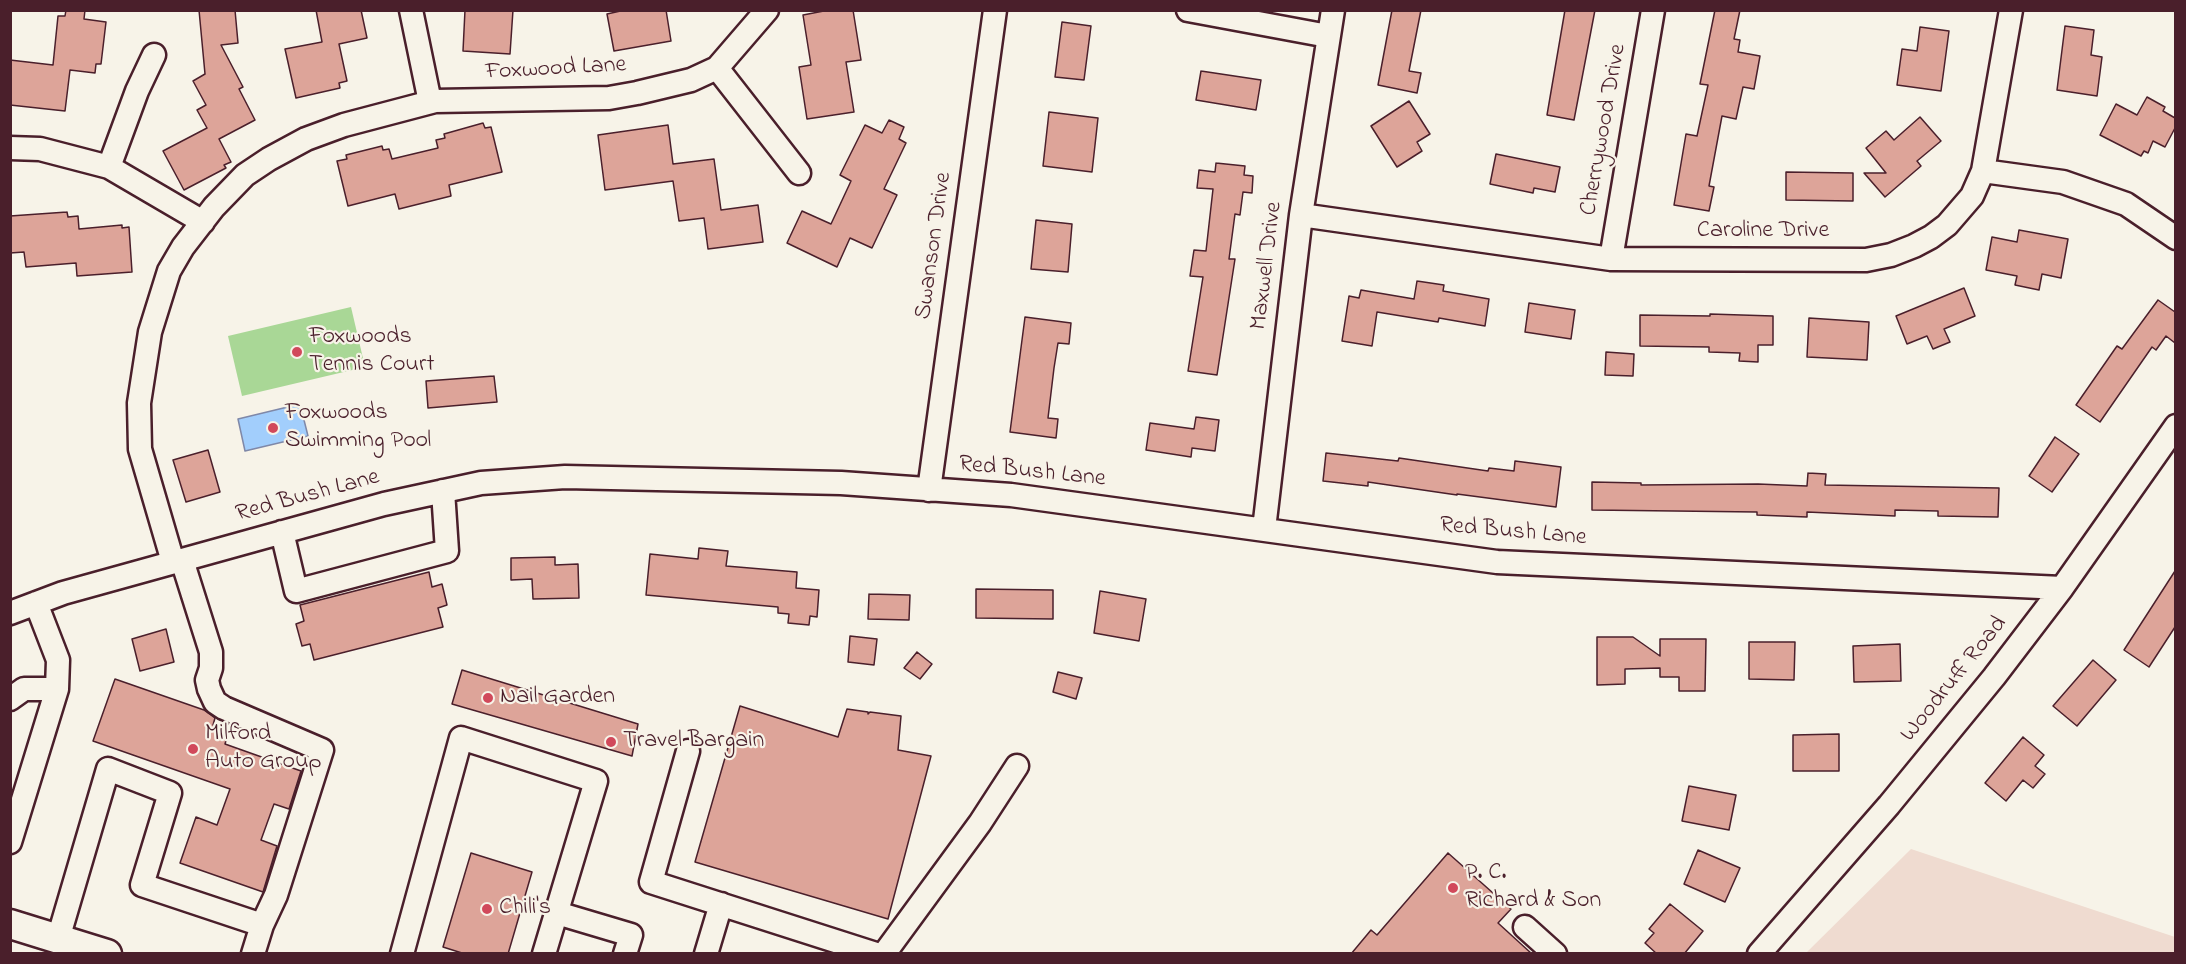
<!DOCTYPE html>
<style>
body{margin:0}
#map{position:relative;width:2186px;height:964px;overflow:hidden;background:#f7f3e8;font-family:"Indie Flower",sans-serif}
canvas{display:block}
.frame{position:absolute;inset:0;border:12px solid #4a1f2b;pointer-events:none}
</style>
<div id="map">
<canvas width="2186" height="964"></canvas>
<div class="frame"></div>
</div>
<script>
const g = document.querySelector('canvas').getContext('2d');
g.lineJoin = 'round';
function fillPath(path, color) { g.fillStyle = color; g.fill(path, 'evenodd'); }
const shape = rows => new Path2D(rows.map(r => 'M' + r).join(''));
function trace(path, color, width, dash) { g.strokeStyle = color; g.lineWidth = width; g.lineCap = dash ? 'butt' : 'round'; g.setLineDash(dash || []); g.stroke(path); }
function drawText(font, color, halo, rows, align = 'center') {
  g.font = font + ' "Indie Flower",sans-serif'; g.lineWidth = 4.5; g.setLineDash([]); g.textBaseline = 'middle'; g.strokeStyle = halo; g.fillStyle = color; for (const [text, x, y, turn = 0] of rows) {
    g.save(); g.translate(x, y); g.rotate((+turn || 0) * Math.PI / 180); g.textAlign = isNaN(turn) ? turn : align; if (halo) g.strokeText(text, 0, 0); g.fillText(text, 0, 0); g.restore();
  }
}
const built = shape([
 [1911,849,2175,937,2175,953,1806,953]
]);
const green = shape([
 [351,307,365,367,242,396,228,336]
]);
const water = shape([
 [300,404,308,436,245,451,238,419,300,404]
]);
const building = shape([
 [66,10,85,10,84,19,106,22,101,64,96,64,95,73,70,70,65,111,10,105,10,60,53,65,58,16,65,16,66,10],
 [199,10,235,10,238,43,221,45,243,87,239,89,255,120,219,139,231,162,224,165,226,168,184,190,163,151,207,128,197,110,206,105,193,81,205,74,199,10],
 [316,10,361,10,367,38,339,44,347,81,339,83,340,88,296,98,285,49,322,42,316,10],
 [465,10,513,10,510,54,463,51,465,10],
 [625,10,666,10,671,41,614,51,607,14,625,10],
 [829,10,853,10,861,60,846,62,854,112,807,119,799,67,811,65,803,15,829,10],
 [1392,10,1421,10,1409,71,1421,73,1417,93,1378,85,1392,10],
 [1565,10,1595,10,1574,120,1547,115,1565,10],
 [1715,10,1740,10,1734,39,1740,40,1738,52,1760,56,1754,89,1743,87,1736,119,1722,116,1709,186,1714,187,1709,211,1674,205,1686,134,1697,136,1708,85,1700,84,1715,10],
 [1062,22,1091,26,1084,80,1055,77,1062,22],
 [2065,26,2094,30,2091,55,2102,57,2097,96,2057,90,2065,26],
 [1920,27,1949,31,1941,91,1897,85,1902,49,1917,51,1920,27],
 [1201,71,1261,80,1256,110,1196,100,1201,71],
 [2147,97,2165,107,2163,111,2175,118,2175,128,2165,147,2153,141,2148,153,2144,151,2141,156,2100,135,2116,104,2137,115,2147,97],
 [1409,101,1430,134,1417,142,1422,151,1397,167,1371,126,1409,101],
 [1049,112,1098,118,1092,172,1043,166,1049,112],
 [1920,117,1941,141,1917,161,1921,166,1885,197,1864,173,1886,173,1866,148,1886,131,1894,140,1920,117],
 [889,120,904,127,899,139,906,143,884,189,897,195,872,248,850,238,837,267,787,243,802,211,831,224,851,181,840,175,865,125,882,133,889,120],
 [483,123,485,128,491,127,502,172,449,185,451,196,399,209,395,194,348,206,337,161,347,159,346,155,382,146,383,150,389,149,392,159,438,148,436,140,445,138,444,134,483,123],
 [668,125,673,164,714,159,721,210,758,205,763,242,708,249,704,218,679,221,673,181,605,190,598,135,668,125],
 [1496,154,1560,167,1555,192,1534,188,1533,193,1490,184,1496,154],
 [1216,163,1245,166,1244,175,1253,176,1252,193,1243,192,1240,215,1235,214,1229,259,1235,259,1217,375,1188,371,1203,277,1190,276,1194,250,1206,251,1213,189,1197,188,1199,170,1215,172,1216,163],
 [1786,172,1853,173,1853,201,1786,200,1786,172],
 [67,212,68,217,78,216,79,229,122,225,122,228,129,227,132,272,77,276,76,263,26,267,24,252,10,253,10,216,67,212],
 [1036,220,1072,224,1068,272,1031,269,1036,220],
 [2019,230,2068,239,2061,278,2042,274,2039,290,2015,285,2017,276,1986,270,1992,237,2017,242,2019,230],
 [1417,281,1444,285,1443,291,1489,299,1485,326,1439,318,1438,322,1377,312,1372,346,1342,341,1349,296,1359,298,1361,290,1414,299,1417,281],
 [1964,288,1975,316,1944,329,1950,342,1933,349,1927,336,1907,344,1896,316,1964,288],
 [2158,300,2175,312,2175,343,2166,336,2156,350,2152,347,2100,422,2076,405,2117,346,2122,349,2158,300],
 [1529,303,1575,310,1571,339,1525,332,1529,303],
 [1710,314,1773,316,1773,345,1758,345,1758,362,1739,361,1740,353,1709,352,1709,347,1640,346,1640,315,1710,316,1710,314],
 [1025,317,1071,323,1069,344,1058,343,1054,368,1048,418,1058,419,1056,438,1010,432,1025,317],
 [1809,318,1869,322,1867,360,1807,357,1809,318],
 [1606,352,1634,354,1633,376,1605,375,1606,352],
 [494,376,497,402,428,408,426,381,494,376],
 [1196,417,1219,420,1215,451,1192,448,1191,457,1146,450,1150,423,1194,429,1196,417],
 [2055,437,2079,454,2052,492,2029,476,2055,437],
 [208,450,220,492,186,502,173,460,208,450],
 [1326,453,1398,461,1399,458,1488,471,1489,468,1514,471,1515,461,1561,467,1556,507,1457,494,1457,495,1368,482,1368,486,1323,481,1326,453],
 [1808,473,1826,474,1825,485,1999,488,1998,517,1938,516,1938,511,1895,510,1895,516,1807,512,1807,517,1757,515,1757,512,1592,510,1592,482,1641,483,1641,485,1758,484,1807,486,1808,473],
 [699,548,728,551,726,566,797,572,796,588,819,590,817,617,810,616,809,625,788,623,789,614,778,613,778,607,646,595,650,554,698,559,699,548],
 [555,557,555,565,578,564,579,598,533,599,532,579,511,580,511,558,555,557],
 [2175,571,2175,627,2149,667,2124,650,2175,571],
 [429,572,432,587,442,584,447,605,438,608,443,627,314,660,310,644,302,646,296,624,304,621,300,605,429,572],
 [976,589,1053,590,1053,619,976,618,976,589],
 [1100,591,1146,599,1139,641,1094,633,1100,591],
 [869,594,910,595,909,620,868,619,869,594],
 [166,629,174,662,140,671,132,639,166,629],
 [850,636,877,639,874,665,848,662,850,636],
 [1597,637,1633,637,1660,656,1660,639,1706,639,1705,691,1679,691,1679,677,1660,677,1660,668,1625,669,1625,684,1597,685,1597,637],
 [1749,642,1795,642,1794,680,1749,679,1749,642],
 [1900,644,1901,681,1854,682,1853,646,1900,644],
 [917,652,932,664,920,679,904,668,917,652],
 [2093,660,2116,680,2077,726,2053,706,2093,660],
 [462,670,638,724,632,756,452,704,462,670],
 [1058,672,1082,678,1076,699,1053,692,1058,672],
 [115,679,204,710,215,718,213,725,229,730,225,744,301,771,289,809,274,804,261,840,277,846,263,892,180,863,196,817,217,825,230,789,93,741,115,679],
 [740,706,838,737,847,709,868,712,868,714,870,712,901,716,898,750,931,756,888,919,695,862,740,706],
 [1839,734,1839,771,1793,771,1793,735,1839,734],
 [2023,737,2044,755,2035,766,2045,774,2033,788,2023,780,2006,801,1985,783,2023,737],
 [1689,786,1736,795,1729,830,1682,821,1689,786],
 [1698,850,1740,868,1725,902,1684,884,1698,850],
 [471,853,532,872,508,954,465,954,443,947,471,853],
 [1448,853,1511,909,1498,923,1532,954,1351,954,1371,930,1377,935,1448,853],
 [1670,904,1703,931,1684,954,1657,954,1645,943,1654,933,1649,929,1670,904]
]);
const minor = shape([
 [411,10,430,102],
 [1188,10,1328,36],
 [717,68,799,173],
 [10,148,40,149,109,167,203,222],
 [109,167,137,91,154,55],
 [1983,171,2011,10],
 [1301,215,1611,259,1866,260,1891,255,1914,246,1931,237,1947,225,1972,196,1983,171,2063,182,2126,204,2176,238],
 [1611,259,1653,10],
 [929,490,995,10],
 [1264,529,1301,215,1333,10],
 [282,532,296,591,447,551,443,491],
 [182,560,211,652,211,668,207,680,209,689,215,702,224,708,322,750,276,895,262,925],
 [173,562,140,449,139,403,150,332,169,271,183,247,214,207,245,175,269,159,306,139,344,125,435,101,609,98,637,93,691,80,717,68,767,10],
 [10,613,63,593,384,504,481,483,565,477,841,483,1011,495,1497,562,2062,588],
 [10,699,24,689,57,689],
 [688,751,651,882,876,954],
 [10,842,57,689,58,660,36,603],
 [557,913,631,935,625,954],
 [1525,927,1555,954],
 [58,939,108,769,170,793,142,885,262,925,253,954],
 [402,954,461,738,596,781,544,954],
 [706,954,721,904],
 [884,954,980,823,1017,766],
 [1759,954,1889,805,1994,677,2062,588,2176,426]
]);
const major = shape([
 [10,924,107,954]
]);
const markers = [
 [297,352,6,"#d1495b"],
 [273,428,6,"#d1495b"],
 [488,698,6,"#d1495b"],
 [611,742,6,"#d1495b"],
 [193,749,6,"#d1495b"],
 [1453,888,6,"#d1495b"],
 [487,909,6,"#d1495b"]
];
const streetNames = [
 ["Foxwood Lane",556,70,-3],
 ["Cherrywood Drive",1605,130,-80],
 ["Caroline Drive",1763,232],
 ["Swanson Drive",935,246,-82],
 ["Maxwell Drive",1268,266,-83],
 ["Red Bush Lane",1032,473,6],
 ["Red Bush Lane",308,497,-15],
 ["Red Bush Lane",1513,533,5],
 ["Woodruff Road",1955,680,-51]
];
const poiNames = [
 ["Foxwoods",309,338],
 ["Tennis Court",309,366],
 ["Foxwoods",285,414],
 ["Swimming Pool",285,442],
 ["Nail Garden",500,698],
 ["Milford",205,735],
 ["Auto Group",205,763],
 ["Travel Bargain",623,742],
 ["P. C.",1465,874],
 ["Richard & Son",1465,902],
 ["Chili's",499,909]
];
fillPath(built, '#efdbd0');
fillPath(green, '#a9d796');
fillPath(water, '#a2cefc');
trace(water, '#7f88a8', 1.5);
fillPath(building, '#dda499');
trace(building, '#4a1f2b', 1.5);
trace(minor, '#4a1f2b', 27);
trace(major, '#4a1f2b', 33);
trace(minor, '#f7f3e8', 22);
trace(major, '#f7f3e8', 28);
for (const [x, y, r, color] of markers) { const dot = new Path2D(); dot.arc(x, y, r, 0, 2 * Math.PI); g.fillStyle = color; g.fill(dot); trace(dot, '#f7f3e8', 2); }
drawText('24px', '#4a1f2b', '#f7f3e8', streetNames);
drawText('24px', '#4a1f2b', '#f7f3e8', poiNames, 'left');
</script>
